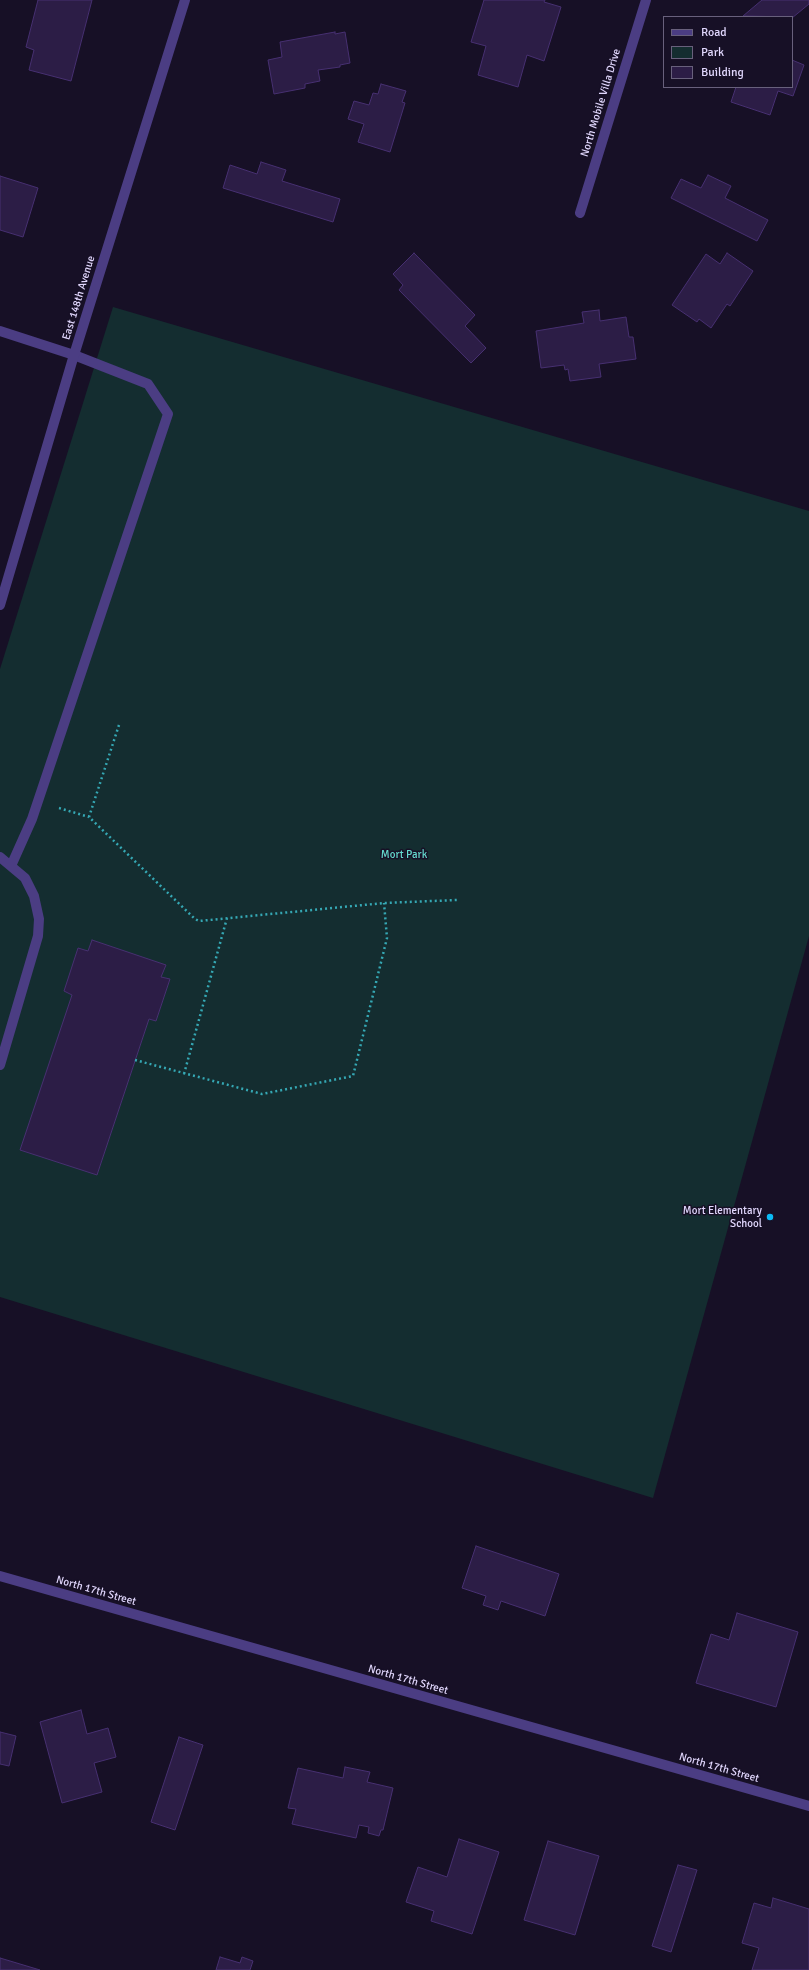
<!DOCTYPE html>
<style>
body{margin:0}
#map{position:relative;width:809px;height:1970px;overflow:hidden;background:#171026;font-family:Signika,sans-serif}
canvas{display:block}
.legend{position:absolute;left:663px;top:16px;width:130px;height:72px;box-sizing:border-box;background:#171026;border:1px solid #68607c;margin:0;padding:5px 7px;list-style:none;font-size:12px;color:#e1d7fd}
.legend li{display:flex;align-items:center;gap:8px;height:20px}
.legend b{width:20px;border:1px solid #68607c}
</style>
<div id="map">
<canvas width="809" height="1970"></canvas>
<ul class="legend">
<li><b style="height:5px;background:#4b3d83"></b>Road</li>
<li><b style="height:11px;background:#142d30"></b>Park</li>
<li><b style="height:11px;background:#2c1d46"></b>Building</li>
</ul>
</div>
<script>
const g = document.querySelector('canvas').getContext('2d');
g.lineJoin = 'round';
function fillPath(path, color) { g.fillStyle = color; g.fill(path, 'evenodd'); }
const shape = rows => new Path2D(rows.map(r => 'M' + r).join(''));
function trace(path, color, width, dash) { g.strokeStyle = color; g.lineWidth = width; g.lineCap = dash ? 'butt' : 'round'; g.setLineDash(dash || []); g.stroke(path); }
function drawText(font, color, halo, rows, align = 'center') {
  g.font = font + ' Signika,sans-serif'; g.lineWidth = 3; g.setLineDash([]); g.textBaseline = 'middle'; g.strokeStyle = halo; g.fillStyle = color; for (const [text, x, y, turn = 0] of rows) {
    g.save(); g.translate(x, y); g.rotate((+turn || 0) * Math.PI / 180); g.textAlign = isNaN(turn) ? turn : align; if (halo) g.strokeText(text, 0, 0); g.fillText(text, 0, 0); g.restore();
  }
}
const green = shape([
 [113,307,809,511,809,936,653,1498,0,1297,0,669]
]);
const building = shape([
 [38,0,92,0,71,81,29,70,34,50,26,47,38,0],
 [484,0,545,0,544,2,561,7,544,61,527,55,518,87,478,75,486,46,471,42,484,0],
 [762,0,809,0,809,4,792,18,792,17,743,16,762,0],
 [335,32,335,34,345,32,350,63,340,65,340,67,318,70,320,81,305,84,305,88,274,94,268,60,282,57,280,42,335,32],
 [792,60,804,65,793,96,778,91,770,115,731,102,736,87,792,87,792,60],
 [381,84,406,91,402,102,405,103,390,152,358,142,364,124,348,119,354,101,369,105,373,93,378,94,381,84],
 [261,162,286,170,282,181,340,199,333,222,223,188,230,165,257,174,261,162],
 [708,175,731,186,725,198,768,220,757,241,671,198,681,179,701,188,708,175],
 [0,176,38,188,23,237,0,230,0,176],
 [414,253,475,315,465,326,486,348,471,363,399,290,403,285,393,274,414,253],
 [727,253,753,271,730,306,727,304,711,328,699,319,697,322,672,305,706,254,720,264,727,253],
 [599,310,600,321,626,317,629,337,633,337,636,359,599,364,601,377,570,381,568,369,565,370,564,365,541,368,536,331,584,323,582,312,599,310],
 [92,940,166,965,161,977,170,979,156,1021,149,1019,97,1175,20,1150,72,995,64,991,78,948,88,951,92,940],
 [476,1546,559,1574,545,1616,501,1601,498,1610,483,1605,486,1596,462,1588,476,1546],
 [737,1613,798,1632,776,1707,696,1683,711,1634,729,1640,737,1613],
 [81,1710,87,1734,108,1728,116,1757,94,1763,102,1792,62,1803,40,1722,81,1710],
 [0,1732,16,1736,9,1766,0,1764,0,1732],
 [179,1737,203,1745,175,1830,151,1822,179,1737],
 [345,1767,370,1772,367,1782,393,1788,383,1830,381,1830,379,1836,368,1833,369,1827,359,1825,356,1838,292,1824,296,1809,288,1808,298,1768,343,1778,345,1767],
 [459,1839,499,1852,472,1934,431,1921,434,1911,406,1902,418,1867,447,1877,459,1839],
 [548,1841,599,1856,575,1935,524,1920,548,1841],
 [678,1865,697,1870,671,1952,652,1946,678,1865],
 [773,1898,809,1909,809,1970,752,1970,759,1948,742,1943,754,1903,771,1908,773,1898],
 [220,1957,240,1963,242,1957,253,1961,250,1970,216,1970,220,1957],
 [0,1958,40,1970,0,1970,0,1958]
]);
const path = shape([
 [119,725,89,817,195,919,199,921,384,903,457,900],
 [59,808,89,817],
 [135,1060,262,1094,353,1076,387,938,384,903],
 [184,1074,227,918]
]);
const service = shape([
 [0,857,25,878,34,896,39,919,38,936,0,1065],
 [11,866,32,819,168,414,148,384,74,355]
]);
const minor = shape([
 [580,213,646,0],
 [0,331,74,355],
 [0,605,74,355,185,0],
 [0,1576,809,1806]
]);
const markers = [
 [770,1217,4,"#0bbaf5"]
];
const streetNames = [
 ["North Mobile Villa Drive",601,103,-73],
 ["East 148th Avenue",79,298,-73],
 ["North 17th Street",96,1591,16],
 ["North 17th Street",408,1680,16],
 ["North 17th Street",719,1768,16]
];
const parkNames = [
 ["Mort Park",404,855]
];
const poiNames = [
 ["Mort Elementary",762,1211],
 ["School",762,1224]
];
fillPath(green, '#142d30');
fillPath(building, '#2c1d46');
trace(building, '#473071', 1);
trace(path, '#35a8b4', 2.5, [2, 3]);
trace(service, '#4b3d83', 10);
trace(minor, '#4b3d83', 10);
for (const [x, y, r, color] of markers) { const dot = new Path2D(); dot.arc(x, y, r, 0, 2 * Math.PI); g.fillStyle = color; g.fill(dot); trace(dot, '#171026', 1.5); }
drawText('11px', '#e1d7fd', '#171026', streetNames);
drawText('11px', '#65dbd0', '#171026', parkNames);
drawText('11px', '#e1d7fd', '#171026', poiNames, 'right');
</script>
